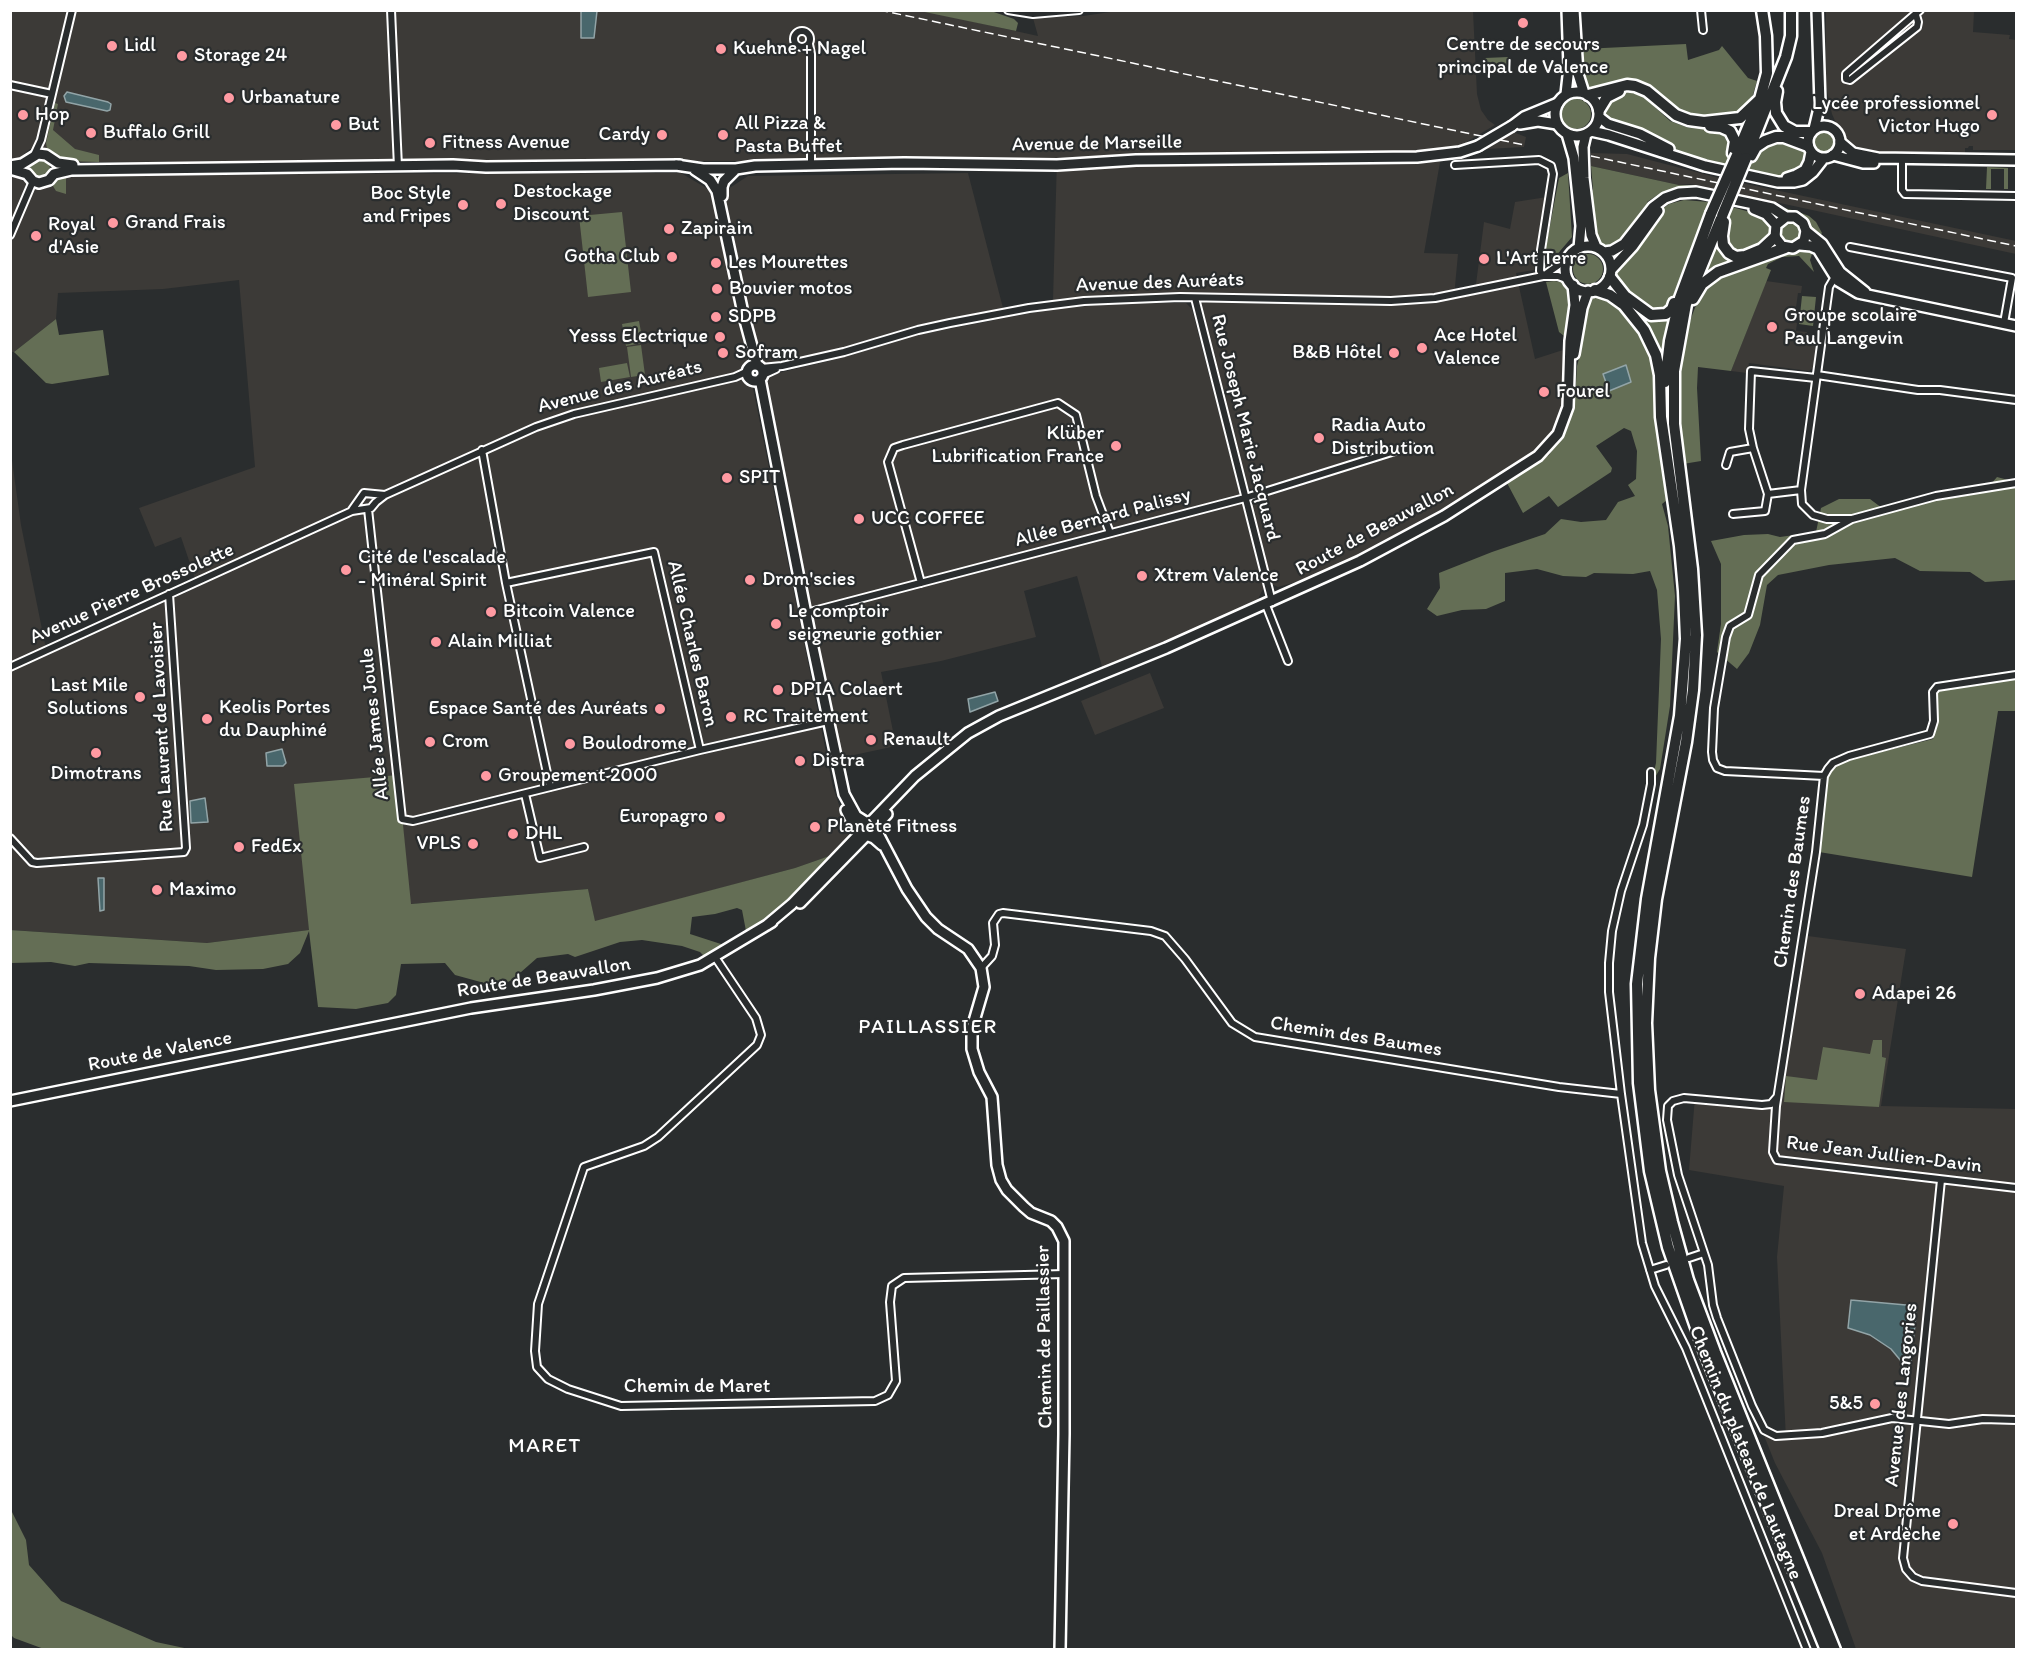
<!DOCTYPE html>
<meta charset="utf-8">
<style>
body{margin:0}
#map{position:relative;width:2027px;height:1660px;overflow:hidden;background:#2a2d2e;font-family:Itim,sans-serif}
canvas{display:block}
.frame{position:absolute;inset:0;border:12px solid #fff;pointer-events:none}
</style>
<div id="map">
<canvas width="2027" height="1660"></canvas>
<div class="frame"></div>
</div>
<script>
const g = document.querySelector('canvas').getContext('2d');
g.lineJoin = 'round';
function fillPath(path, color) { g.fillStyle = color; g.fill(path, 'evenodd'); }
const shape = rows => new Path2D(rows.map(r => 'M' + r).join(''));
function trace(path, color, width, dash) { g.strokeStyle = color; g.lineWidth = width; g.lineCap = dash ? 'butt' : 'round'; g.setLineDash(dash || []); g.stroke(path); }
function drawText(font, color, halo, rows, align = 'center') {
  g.font = font + ' Itim,sans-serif'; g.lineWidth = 4.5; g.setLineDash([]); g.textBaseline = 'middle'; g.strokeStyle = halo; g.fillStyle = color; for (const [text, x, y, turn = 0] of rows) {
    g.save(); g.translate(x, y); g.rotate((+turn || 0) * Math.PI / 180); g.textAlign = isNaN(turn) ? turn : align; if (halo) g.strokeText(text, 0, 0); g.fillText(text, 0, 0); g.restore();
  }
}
const built = shape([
 [920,10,1038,36,1033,18,1083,16,1117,11,1473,11,1477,94,1481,110,1488,120,1495,125,1468,141,1467,146,1442,151,1424,253,1458,254,1454,297,1475,292,1484,222,1510,229,1515,202,1547,197,1534,270,1516,273,1535,359,1563,350,1566,369,1564,403,1554,432,1533,456,1419,525,1364,555,1318,576,1278,587,1269,583,1252,510,1254,500,1259,496,1411,449,1410,444,1258,490,1247,488,1244,482,1201,315,1198,294,1122,294,1053,300,1057,158,809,161,81,162,62,159,47,149,30,149,16,161,11,161,10,11],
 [1342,296,1382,297,1383,306,1343,305],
 [1826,11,1974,11,1973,32,2010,35,2009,39,2016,40,2016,150,1973,150,1973,146,1969,146,1968,148,1965,148,1965,156,1868,153,1857,151,1844,141,1832,114,1825,82],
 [1513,132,1526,137,1524,147,1487,149,1488,145],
 [1591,153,1627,154,1719,178,1715,189,1690,184,1679,185,1591,166],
 [681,173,713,192,747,360,742,369,745,381,753,388,833,787,840,808,851,831,851,837,835,854,795,868,595,922,588,889,410,904,402,819,295,784,310,930,207,943,11,930,10,446,21,525,45,644,49,654,198,587,181,537,155,547,139,508,255,467,239,280,163,289,58,293,56,319,14,352,11,352,11,177,17,177,37,189,43,189,53,186,56,181,65,175,81,174],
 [968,173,1003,308,918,325,845,347,768,365,758,357,725,195,728,189,748,176],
 [1742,183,2016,241,2016,254,1738,194],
 [1766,281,1802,286,1801,293,1798,293,1794,322,1797,323,1796,331,1807,332,1807,336,1818,338,1814,367,1809,371,1749,363,1747,373,1731,371],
 [1120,303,1186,303,1192,309,1264,587,1258,599,1237,611,1103,670,1077,576,1024,591,1036,637,941,661,881,672,896,746,840,758,763,386,770,375,841,358,917,335,1047,310],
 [1150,673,1164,708,1095,735,1081,701],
 [1808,936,1906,949,1881,1106,2016,1109,2016,1649,1856,1649,1822,1553,1775,1463,1763,1433,1769,1438,1786,1439,1777,1257,1784,1186,1689,1170,1695,1097,1764,1104,1771,1101,1776,1094,1797,947]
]);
const green = shape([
 [920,11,991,11,1014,19,1018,23,1016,31],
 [1686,44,1688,60,1719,50,1722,46,1748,78,1757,81,1751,101,1742,113,1701,119,1687,117,1650,89,1595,89,1586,86,1583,49],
 [1508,57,1509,69,1486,71,1485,58],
 [1630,92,1644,97,1670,121,1689,128,1716,129,1730,137,1730,152,1725,166,1692,157,1607,119,1604,110,1607,102,1623,93],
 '1561 114a15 15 0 1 1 30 0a15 15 0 1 1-30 0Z',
 [55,103,58,104,53,130,75,149,99,155,99,162,66,161,47,149,46,143],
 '1812 141a11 11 0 1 1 22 0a11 11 0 1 1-22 0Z',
 [1780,140,1804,148,1807,153,1806,164,1795,173,1781,176,1748,171,1756,153,1761,147],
 '30 168a10 10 0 1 1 20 0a10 10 0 1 1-20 0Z',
 [1591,166,1679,185,1696,185,1694,190,1662,198,1659,194,1647,202,1651,207,1621,241,1616,245,1607,247,1596,240,1590,195,1593,189],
 [1987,167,2008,168,2008,189,2004,189,2004,169,1991,169,1991,189,1986,189],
 [1568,173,1572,237,1555,257,1544,257,1559,178],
 [66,175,66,194,56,191,53,186,56,181],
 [1684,200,1709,202,1669,307,1657,313,1624,290,1615,279,1615,274,1616,269,1658,212,1669,204],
 [1732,207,1764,216,1770,223,1768,241,1742,254,1731,250,1725,237,1725,232],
 [1780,207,1796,211,1809,216,1816,222,1822,233,1820,236,1815,233,1802,216,1785,211,1779,208],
 [622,212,631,292,588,297,579,216],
 '1779 232a11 11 0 1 1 22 0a11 11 0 1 1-22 0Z',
 [1716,240,1735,260,1701,280],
 [1803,249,1813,251,1810,260,1814,272,1799,256,1782,257,1768,264,1766,268,1771,270,1731,371,1698,367,1697,388,1701,461,1683,464,1679,412,1680,374,1687,329,1699,297,1710,283,1719,277,1752,266,1781,253,1792,253],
 '1573 269a15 15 0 1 1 30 0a15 15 0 1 1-30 0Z',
 [1554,281,1562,282,1571,293,1568,339,1559,332,1546,282],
 [1593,296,1599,296,1617,302,1636,327,1655,359,1658,418,1667,500,1662,504,1668,526,1675,596,1670,706,1660,769,1651,784,1656,763,1661,639,1657,590,1650,571,1633,574,1594,573,1586,577,1563,576,1537,569,1505,573,1505,601,1486,609,1462,610,1437,616,1427,609,1440,588,1439,573,1492,552,1545,534,1561,519,1581,522,1606,520,1618,502,1635,496,1628,485,1636,479,1637,451,1631,431,1624,428,1596,446,1612,468,1611,472,1558,507,1549,496,1523,513,1507,483,1549,455,1568,426,1575,399,1577,366,1582,347,1580,340,1587,304],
 [1802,296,1816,297,1813,326,1799,324],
 [1640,312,1671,317,1663,363,1637,316],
 [56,319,59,335,103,330,109,375,52,384,46,383,14,352],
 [639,321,643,343,626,346,622,324],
 [641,345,645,375,631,377,627,347],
 [627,363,630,377,601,382,599,368],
 [1997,477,2008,480,2016,479,2016,580,1985,582,1970,572,1920,571,1895,558,1829,565,1778,575,1767,585,1760,625,1749,653,1737,669,1717,652,1721,624,1721,564,1711,541,1744,535,1768,534,1780,537,1816,532,1821,508,1839,499,1870,499,1882,508,1893,511,1905,506,1972,489,1982,484,1991,484],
 [2016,675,2016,711,1998,711,1972,877,1819,852,1826,783,1828,774,1837,763,1933,739,1935,732,1932,698,1937,687],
 [398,775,411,904,588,889,595,921,795,868,835,854,803,887,756,926,746,931,742,910,737,908,715,914,692,917,690,934,724,945,705,957,700,952,682,946,642,940,620,942,575,957,568,954,537,958,512,980,501,985,488,984,455,975,445,963,401,964,396,995,388,1003,356,1009,318,1007,309,931,300,953,288,964,263,969,216,970,189,966,89,963,75,966,51,962,11,963,10,930,207,943,309,930,294,784],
 [1873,1040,1882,1040,1882,1057,1886,1058,1879,1107,1784,1102,1786,1076,1817,1080,1823,1047,1870,1054],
 [11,1510,26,1540,29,1565,61,1601,156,1642,189,1649,44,1649,14,1638,10,1634]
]);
const water = shape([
 [581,11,597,11,594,38,581,38,581,11],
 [67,92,108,102,111,104,110,110,107,111,66,102,64,96,67,92],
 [1626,365,1631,382,1609,391,1603,374,1626,365],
 [995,692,998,701,970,712,968,699,995,692],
 [282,749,286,763,283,766,267,766,266,753,282,749],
 [205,798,208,822,191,823,190,801,205,798],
 [98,878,104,878,104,910,100,911,98,878],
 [1851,1300,1917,1306,1909,1379,1906,1367,1891,1349,1870,1335,1848,1328,1851,1300]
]);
const street = shape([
 [391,10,398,167],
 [1008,10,1033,14,1079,10],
 [1701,10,1703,30],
 [1916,15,1918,22,1917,27,1850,80,1846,79,1846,74,1920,10],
 '794 39a8 8 0 1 1 16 0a8 8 0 1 1-16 0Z',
 [809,44,811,54,811,166],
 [10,85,52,94],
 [34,155,41,140,72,10],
 [1902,162,1902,190,1905,194,2016,196],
 [1455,165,1539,160,1551,166,1553,174,1541,250,1540,271,1543,276],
 [10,235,33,181],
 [1850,247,2012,278,2004,323],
 [1546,274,1567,259],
 [1836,275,1829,287,1801,490,1802,504,1813,515,1827,519,1851,519],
 [1195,298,1272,602],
 [761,368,782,366,844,352,918,330,950,323,1029,308,1084,301,1180,297,1391,301,1435,298,1543,276,1558,276,1569,280],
 [763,375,776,369],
 [1817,375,1918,390,1940,390,2016,400],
 [482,450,506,583,550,787],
 [1726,465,1730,452,1753,448],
 [1801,490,1768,494,1753,448,1749,429,1751,371,1816,378],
 [368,509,402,819,413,821,700,750,828,721],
 [352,510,364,493,385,495],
 [1733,514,1765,511,1768,494],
 [506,583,654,552,700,750],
 [921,583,888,462,894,448,903,445,1058,403,1076,415,1096,496,1110,533],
 [1266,605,1288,661],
 [802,614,1245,498,1411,446],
 [10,667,352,511,371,508,376,502,385,495,536,427,574,414,735,377,748,371],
 [2016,675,1937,687,1933,692,1934,721,1930,734,1849,756,1833,763,1828,769,1824,776,1816,852,1776,1106,1773,1152,1777,1160,2016,1188],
 [1651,772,1651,784,1643,825,1621,891,1612,931,1609,963,1609,992,1621,1094,1642,1243,1655,1286,1686,1348,1807,1650],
 [1824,776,1725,771,1717,768,1713,760,1712,752,1714,708,1726,637,1730,626,1748,615,1759,575,1793,540,1825,534,1852,519,1936,496,2016,483],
 [525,794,540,858,584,847],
 [10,838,32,862,37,863,184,852,186,848,169,594],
 [715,957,756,1018,761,1035,757,1045,658,1137,644,1146,584,1167,538,1304,535,1351,537,1367,548,1379,568,1389,621,1406,875,1401,888,1395,896,1381,890,1302,892,1286,904,1278,1065,1274],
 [981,968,992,956,995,945,993,923,999,914,1003,913,1151,931,1165,936,1185,959,1232,1023,1255,1037,1559,1087,1621,1094],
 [1777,1097,1771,1104,1762,1105,1684,1098,1673,1101,1668,1106,1667,1120,1678,1175,1708,1265,1713,1305,1717,1318,1752,1406,1764,1430,1776,1436,1822,1433,1892,1418,1949,1424,1983,1419,2016,1420],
 [1941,1180,1903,1558,1906,1569,1913,1577,1922,1581,2016,1593],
 [1689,1258,1704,1253],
 [1650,1270,1666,1265]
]);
const secondary = shape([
 [1520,124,1538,121,1557,124],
 [1512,126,1524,117,1558,103],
 [1840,142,1853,153,1878,158,2016,160],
 [1833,155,1863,163,1874,163],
 [676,165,703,169,736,169,755,166,904,163,1057,165,1136,160,1417,157,1460,152,1478,146],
 [10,166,22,164,38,154,46,155,58,163,73,165],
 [10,169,27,174,33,181,39,183,49,180,54,174,71,170,453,165,486,167,680,165],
 [695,170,710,180,717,191,743,313,757,365],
 [722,196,722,187,724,181,736,169],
 [1806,231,1822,244,1840,272,1865,292],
 [1800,245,1811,246,1818,249,1838,281,1858,293,2016,326],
 '747 373a8 8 0 1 1 16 0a8 8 0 1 1-16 0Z',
 [760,379,809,629,844,794,856,816,875,828,907,889,926,917,938,929,968,949,981,968,984,987,972,1028,972,1049,979,1072,992,1097,997,1165,1001,1180,1007,1190,1024,1207,1031,1213,1051,1221,1057,1227,1064,1241,1064,1434,1060,1650],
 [846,810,854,826,860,833,874,838,882,845]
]);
const primary = shape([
 [1574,10,1578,74,1584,93],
 '1555 114a22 22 0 1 1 44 0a22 22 0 1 1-44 0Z',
 [1566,94,1569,67,1567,10],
 [1599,117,1608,124,1640,134,1669,149],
 '1808 142a16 16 0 1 1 32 0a16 16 0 1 1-32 0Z',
 [1814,129,1820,104,1817,10],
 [1591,131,1609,135,1705,166,1778,182,1794,182,1803,180,1813,172,1824,158],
 [1567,134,1574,158,1581,226,1579,248],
 [1586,134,1583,147,1584,178,1591,235,1596,247],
 [1787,178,1796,175,1805,170,1809,162,1811,152],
 [1754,209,1766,214,1776,225],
 '1565 269a23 23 0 1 1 46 0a23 23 0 1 1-46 0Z',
 [1604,252,1612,251,1624,244,1653,207,1665,198,1679,193,1696,192,1749,203,1772,208,1786,217,1795,217,1803,223,1806,231,1804,241,1793,248,1782,246,1775,237,1776,225,1786,217],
 [1611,270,1633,246,1658,211],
 [1574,354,1582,308,1588,291],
 [800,903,887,814],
 [767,925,792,904,915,776,968,733,999,716,1166,648,1360,561,1444,516,1538,456,1558,434,1568,407,1570,341,1575,305,1573,285],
 [10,1101,471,1008,594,990,657,978,700,965,772,922]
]);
const highway = shape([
 [1777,91,1775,102,1776,113,1784,126,1795,132,1811,132],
 [1588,95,1627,85,1635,86,1647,91,1676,115,1689,120,1704,122,1740,118,1760,99],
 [1599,110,1607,97,1619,91],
 [1710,126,1721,127,1730,131,1735,141,1733,153],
 [1737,154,1760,99,1767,73,1766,36,1762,10],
 [1751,156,1756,147,1765,141,1776,137,1784,137,1808,146],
 [1746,158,1786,57,1791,36,1791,10],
 [1722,216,1686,304,1674,371,1674,424,1692,569,1696,635,1693,690,1686,742,1656,899,1649,958,1646,1023,1649,1090,1660,1171,1672,1222,1688,1280,1715,1352,1835,1650],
 [1724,222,1722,236,1723,245,1729,253,1736,257,1745,256,1762,249,1775,237],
 [1610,277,1625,296,1651,315,1666,314,1672,309,1674,303],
 [1595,290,1610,295,1624,305,1644,330,1656,355,1660,375,1661,417,1680,546,1684,591,1686,639,1680,716,1647,899,1637,984,1639,1083,1650,1171,1668,1247,1705,1353,1826,1650],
 [1693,299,1702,284,1718,272,1785,248],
 [1665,382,1670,341,1680,298,1711,214]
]);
const rail = shape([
 [879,10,1524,145],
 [1591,156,2016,246]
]);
const secondaryBridge = shape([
 [1478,146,1512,126]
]);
const highwayBridge = shape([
 [1711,214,1737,155],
 [1722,216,1746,158]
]);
const markers = [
 [1523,23,6,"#ff9aa2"],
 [112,46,6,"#ff9aa2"],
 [721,49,6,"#ff9aa2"],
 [182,56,6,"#ff9aa2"],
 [229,98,6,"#ff9aa2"],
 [23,115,6,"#ff9aa2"],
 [1992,115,6,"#ff9aa2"],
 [336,125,6,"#ff9aa2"],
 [91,133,6,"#ff9aa2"],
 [662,135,6,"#ff9aa2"],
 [723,135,6,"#ff9aa2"],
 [430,143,6,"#ff9aa2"],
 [501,204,6,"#ff9aa2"],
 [463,205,6,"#ff9aa2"],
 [113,223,6,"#ff9aa2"],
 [669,229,6,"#ff9aa2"],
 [36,236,6,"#ff9aa2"],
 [672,257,6,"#ff9aa2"],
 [1484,259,6,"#ff9aa2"],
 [716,263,6,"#ff9aa2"],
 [717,289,6,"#ff9aa2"],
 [716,317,6,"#ff9aa2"],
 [1772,327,6,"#ff9aa2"],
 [720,337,6,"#ff9aa2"],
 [1422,348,6,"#ff9aa2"],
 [723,353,6,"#ff9aa2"],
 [1394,353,6,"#ff9aa2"],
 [1544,392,6,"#ff9aa2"],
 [1319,438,6,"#ff9aa2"],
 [1116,446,6,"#ff9aa2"],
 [727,478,6,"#ff9aa2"],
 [859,519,6,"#ff9aa2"],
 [346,570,6,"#ff9aa2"],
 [1142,576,6,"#ff9aa2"],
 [750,580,6,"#ff9aa2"],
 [491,612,6,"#ff9aa2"],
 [776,624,6,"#ff9aa2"],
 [436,642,6,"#ff9aa2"],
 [778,690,6,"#ff9aa2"],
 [140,697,6,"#ff9aa2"],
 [660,709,6,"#ff9aa2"],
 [731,717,6,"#ff9aa2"],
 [207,719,6,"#ff9aa2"],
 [871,740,6,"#ff9aa2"],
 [430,742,6,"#ff9aa2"],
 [570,744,6,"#ff9aa2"],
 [96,753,6,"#ff9aa2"],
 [800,761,6,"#ff9aa2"],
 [486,776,6,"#ff9aa2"],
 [720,817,6,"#ff9aa2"],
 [815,827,6,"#ff9aa2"],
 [513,834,6,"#ff9aa2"],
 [473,844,6,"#ff9aa2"],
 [239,847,6,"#ff9aa2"],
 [157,890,6,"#ff9aa2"],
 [1860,994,6,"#ff9aa2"],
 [1875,1404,6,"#ff9aa2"],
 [1953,1524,6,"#ff9aa2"]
];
const poiNames = [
 ["Centre de secours",1523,45,"center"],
 ["principal de Valence",1523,68,"center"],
 ["Lidl",124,46],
 ["Kuehne + Nagel",733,49],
 ["Storage 24",194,56],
 ["Urbanature",241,98],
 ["Lycée professionnel",1980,104,"right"],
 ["Victor Hugo",1980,127,"right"],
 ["Hop",35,115],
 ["All Pizza &",735,124],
 ["Pasta Buffet",735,147],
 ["But",348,125],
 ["Buffalo Grill",103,133],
 ["Cardy",650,135,"right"],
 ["Fitness Avenue",442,143],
 ["Destockage",513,192],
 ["Discount",513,215],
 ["Boc Style",451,194,"right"],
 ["and Fripes",451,217,"right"],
 ["Grand Frais",125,223],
 ["Royal",48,225],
 ["d'Asie",48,248],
 ["Zapirain",681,229],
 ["Gotha Club",660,257,"right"],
 ["L'Art Terre",1496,259],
 ["Les Mourettes",728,263],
 ["Bouvier motos",729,289],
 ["Groupe scolaire",1784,316],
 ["Paul Langevin",1784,339],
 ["SDPB",728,317],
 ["Ace Hotel",1434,336],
 ["Valence",1434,359],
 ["Yesss Electrique",708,337,"right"],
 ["Sofram",735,353],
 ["B&B Hôtel",1382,353,"right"],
 ["Fourel",1556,392],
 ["Radia Auto",1331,426],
 ["Distribution",1331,449],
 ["Klüber",1104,434,"right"],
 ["Lubrification France",1104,457,"right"],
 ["SPIT",739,478],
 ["UCC COFFEE",871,519],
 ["Cité de l'escalade",358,558],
 ["- Minéral Spirit",358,581],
 ["Xtrem Valence",1154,576],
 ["Drom'scies",762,580],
 ["Bitcoin Valence",503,612],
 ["Le comptoir",788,612],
 ["seigneurie gothier",788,635],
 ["Alain Milliat",448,642],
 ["Last Mile",128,686,"right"],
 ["Solutions",128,709,"right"],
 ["DPIA Colaert",790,690],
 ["Keolis Portes",219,708],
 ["du Dauphiné",219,731],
 ["Espace Santé des Auréats",648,709,"right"],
 ["RC Traitement",743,717],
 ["Renault",883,740],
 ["Crom",442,742],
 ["Boulodrome",582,744],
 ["Distra",812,761],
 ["Dimotrans",96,774,"center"],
 ["Groupement 2000",498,776],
 ["Europagro",708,817,"right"],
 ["Planète Fitness",827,827],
 ["DHL",525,834],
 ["VPLS",461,844,"right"],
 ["FedEx",251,847],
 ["Maximo",169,890],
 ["Adapei 26",1872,994],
 ["5&5",1863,1404,"right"],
 ["Dreal Drôme",1941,1512,"right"],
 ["et Ardèche",1941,1535,"right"]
];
const streetNames = [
 ["Avenue de Marseille",1097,144,-1],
 ["Avenue des Auréats",1160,283,-2],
 ["Avenue des Auréats",620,387,-14],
 ["Rue Joseph Marie Jacquard",1245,428,76],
 ["Allée Bernard Palissy",1103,518,-15],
 ["Route de Beauvallon",1375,530,-28],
 ["Avenue Pierre Brossolette",132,594,-24],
 ["Allée Charles Baron",692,644,77],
 ["Allée James Joule",375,724,-96],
 ["Rue Laurent de Lavoisier",162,727,-93],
 ["Chemin des Baumes",1793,882,-82],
 ["Route de Beauvallon",544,978,-9],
 ["Chemin des Baumes",1356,1037,9],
 ["Route de Valence",160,1052,-11],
 ["Rue Jean Jullien-Davin",1884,1155,7],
 ["Chemin de Paillassier",1045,1337,-91],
 ["Chemin de Maret",697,1387],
 ["Avenue des Langories",1902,1395,-84],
 ["Chemin du plateau de Lautagne",1745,1453,68]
];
const neighbourhoodNames = [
 ["PAILLASSIER",928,1028],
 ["MARET",545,1447]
];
fillPath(built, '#3c3a37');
fillPath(green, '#646e55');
fillPath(water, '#49676c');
trace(water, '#92a4a7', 1.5);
trace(street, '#fff', 10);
trace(secondary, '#fff', 14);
trace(primary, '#fff', 14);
trace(highway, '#fff', 15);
trace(street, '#2a2d2e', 6);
trace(secondary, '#2a2d2e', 9);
trace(primary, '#2a2d2e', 9);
trace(highway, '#2a2d2e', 10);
trace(rail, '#fff', 1.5, [9, 4.5]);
trace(secondaryBridge, '#fff', 14, []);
trace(highwayBridge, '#fff', 15, []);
trace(secondaryBridge, '#2a2d2e', 9);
trace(highwayBridge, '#2a2d2e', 10);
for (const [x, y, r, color] of markers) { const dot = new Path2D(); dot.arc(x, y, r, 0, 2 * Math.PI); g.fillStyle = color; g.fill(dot); trace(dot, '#2a2d2e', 2); }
drawText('20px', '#fff', '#2a2d2e', poiNames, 'left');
drawText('20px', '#fff', '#2a2d2e', streetNames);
g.letterSpacing = '1.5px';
drawText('21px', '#fff', '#2a2d2e', neighbourhoodNames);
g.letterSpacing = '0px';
</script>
